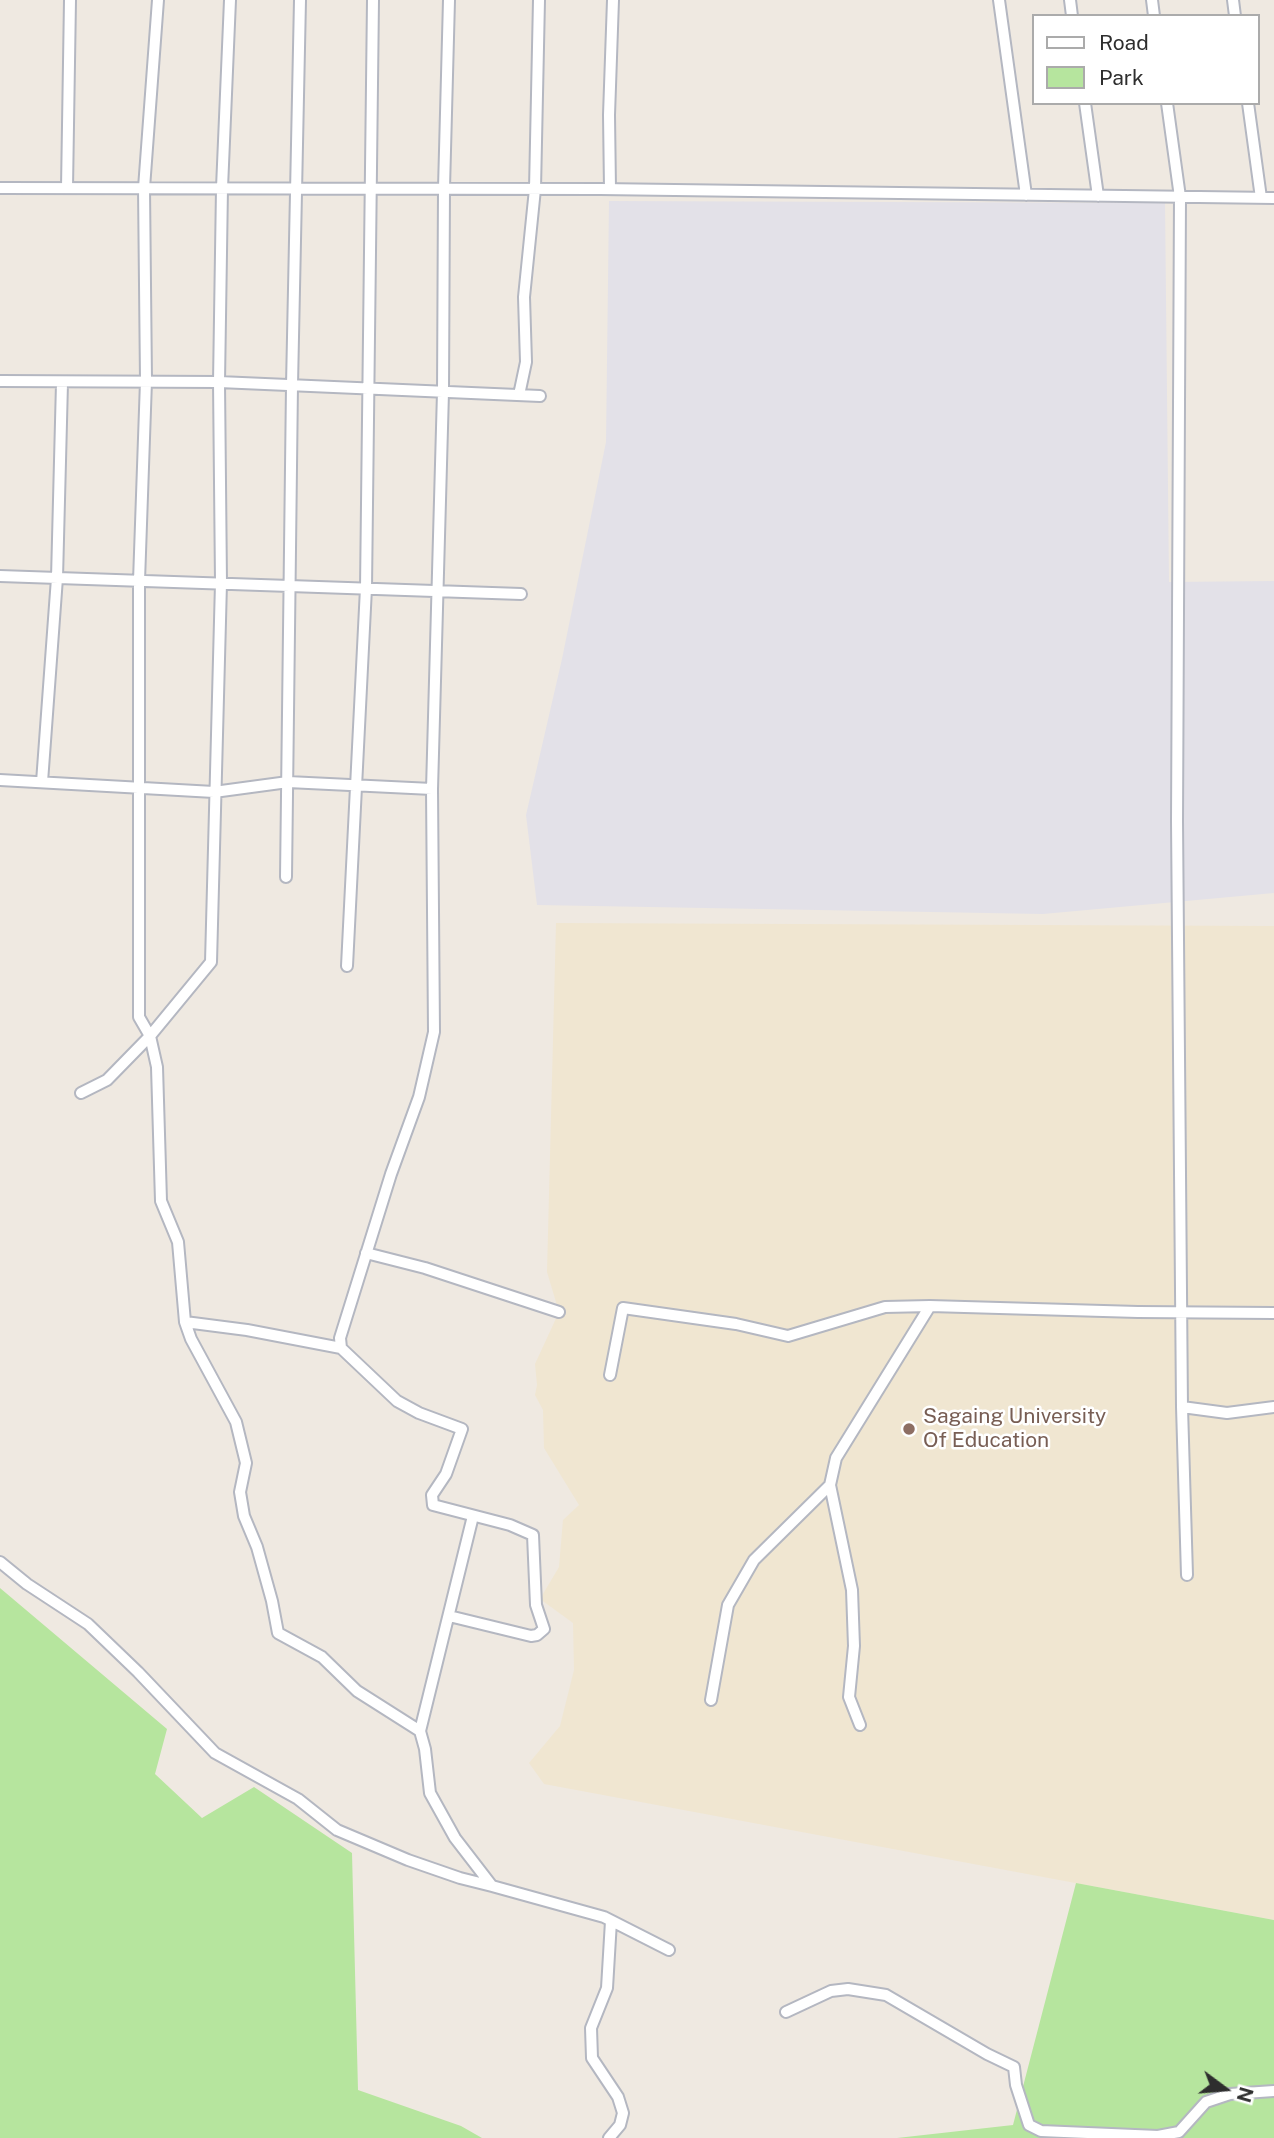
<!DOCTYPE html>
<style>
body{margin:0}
#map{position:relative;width:1274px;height:2138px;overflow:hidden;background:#efe9e1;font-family:"Public Sans",sans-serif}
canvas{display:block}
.legend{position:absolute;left:1032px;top:14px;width:228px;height:91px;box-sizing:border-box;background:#fff;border:2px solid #ababab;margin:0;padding:9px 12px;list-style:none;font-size:21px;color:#2e2e2e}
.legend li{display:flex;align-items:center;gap:14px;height:35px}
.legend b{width:35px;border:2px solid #ababab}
.north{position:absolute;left:1190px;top:2054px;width:70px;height:70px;-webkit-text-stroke:5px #fff;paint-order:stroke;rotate:106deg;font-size:19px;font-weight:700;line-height:28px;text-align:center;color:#2e2e2e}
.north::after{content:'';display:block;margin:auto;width:24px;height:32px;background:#2e2e2e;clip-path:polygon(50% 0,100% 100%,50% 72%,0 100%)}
</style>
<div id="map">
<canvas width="1274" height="2138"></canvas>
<ul class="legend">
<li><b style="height:9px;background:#fff"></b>Road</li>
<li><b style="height:19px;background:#b6e59e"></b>Park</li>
</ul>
<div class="north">N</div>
</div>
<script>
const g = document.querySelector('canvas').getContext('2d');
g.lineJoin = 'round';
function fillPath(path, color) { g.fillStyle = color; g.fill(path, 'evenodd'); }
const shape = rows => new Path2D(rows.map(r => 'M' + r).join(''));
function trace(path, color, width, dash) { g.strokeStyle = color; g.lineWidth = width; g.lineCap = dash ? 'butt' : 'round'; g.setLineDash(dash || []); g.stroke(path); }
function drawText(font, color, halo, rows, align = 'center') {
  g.font = font + ' "Public Sans",sans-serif'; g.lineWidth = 5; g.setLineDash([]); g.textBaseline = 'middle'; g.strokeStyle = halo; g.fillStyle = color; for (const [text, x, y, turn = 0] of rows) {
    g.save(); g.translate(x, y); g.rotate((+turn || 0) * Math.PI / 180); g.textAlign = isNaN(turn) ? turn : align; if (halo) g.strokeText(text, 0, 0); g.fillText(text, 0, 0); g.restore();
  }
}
const industrial = shape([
 [609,201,1165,203,1169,582,1274,581,1274,893,1043,914,537,905,526,815,562,659,606,442]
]);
const education = shape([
 [556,923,1274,926,1274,1920,544,1784,529,1763,560,1726,574,1670,573,1623,540,1599,559,1567,563,1520,579,1505,544,1448,543,1410,535,1395,537,1385,535,1364,559,1312,547,1272]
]);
const green = shape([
 [0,1588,167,1729,155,1774,202,1818,254,1787,352,1853,358,2090,461,2126,482,2138,0,2138],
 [1076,1883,1274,1920,1274,2138,897,2138,1013,2125]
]);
const street = shape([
 [158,0,144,188,146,381,139,581,139,1017,150,1036,157,1067,161,1201,178,1242,185,1322,191,1339,236,1422,246,1463,240,1492,244,1516,257,1547,272,1601,278,1633,322,1657,357,1691,420,1731,425,1749,430,1793,455,1838,492,1886,604,1917,669,1950],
 [999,0,1026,195],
 [1070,0,1072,16],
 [1152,0,1154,16],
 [1233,0,1235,16],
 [1085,103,1098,196],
 [1167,103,1180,197,1177,821,1182,1407,1187,1575],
 [1248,103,1261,198],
 [0,188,600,189,1274,198],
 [67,188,70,0],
 [610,189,609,115,613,0],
 [0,381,219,382,540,396],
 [519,395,526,362,524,297,535,189,539,0],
 [0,576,521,594],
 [0,780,214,792,288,782,432,789],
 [42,782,57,578,62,383],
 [286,877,292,385,300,0],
 [347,966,366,588,373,0],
 [81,1093,107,1080,150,1036,211,962,221,583,219,382,222,188,230,0],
 [366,1253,425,1268,559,1312],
 [185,1322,247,1330,341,1348],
 [610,1375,623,1308,736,1324,788,1336,885,1307,930,1306,1138,1312,1274,1313],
 [1182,1407,1227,1413,1274,1407],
 [0,1562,27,1584,88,1624,138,1672,215,1753,298,1799,337,1830,408,1860,460,1878,492,1886],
 [449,1616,531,1636,537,1635,544,1629,536,1605,533,1535,510,1525,433,1505,432,1495,446,1474,462,1429,419,1413,397,1401,341,1348,340,1338,391,1174,419,1097,434,1032,432,789,443,392,444,188,449,0],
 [711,1700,728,1605,754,1560,830,1485],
 [860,1725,849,1697,854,1646,852,1590,830,1485,836,1458,930,1306],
 [420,1731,473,1516],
 [786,2012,831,1991,848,1989,886,1995,987,2054,1014,2067,1016,2085,1029,2125,1041,2131,1158,2136,1179,2132,1206,2102,1230,2094,1274,2091],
 [609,2138,620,2125,623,2113,618,2097,592,2058,591,2028,607,1988,611,1921]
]);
const markers = [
 [909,1429,7,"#8d6e63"]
];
const educationNames = [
 ["Sagaing University",923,1417],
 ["Of Education",923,1441]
];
fillPath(industrial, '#e3e1e8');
fillPath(education, '#f0e6d1');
fillPath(green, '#b6e59e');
trace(street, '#b4b7c1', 14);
trace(street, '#fff', 10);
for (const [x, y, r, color] of markers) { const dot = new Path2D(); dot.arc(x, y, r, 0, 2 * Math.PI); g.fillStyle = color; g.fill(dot); trace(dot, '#fff', 2.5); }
drawText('21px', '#785e54', '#fff', educationNames, 'left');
</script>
